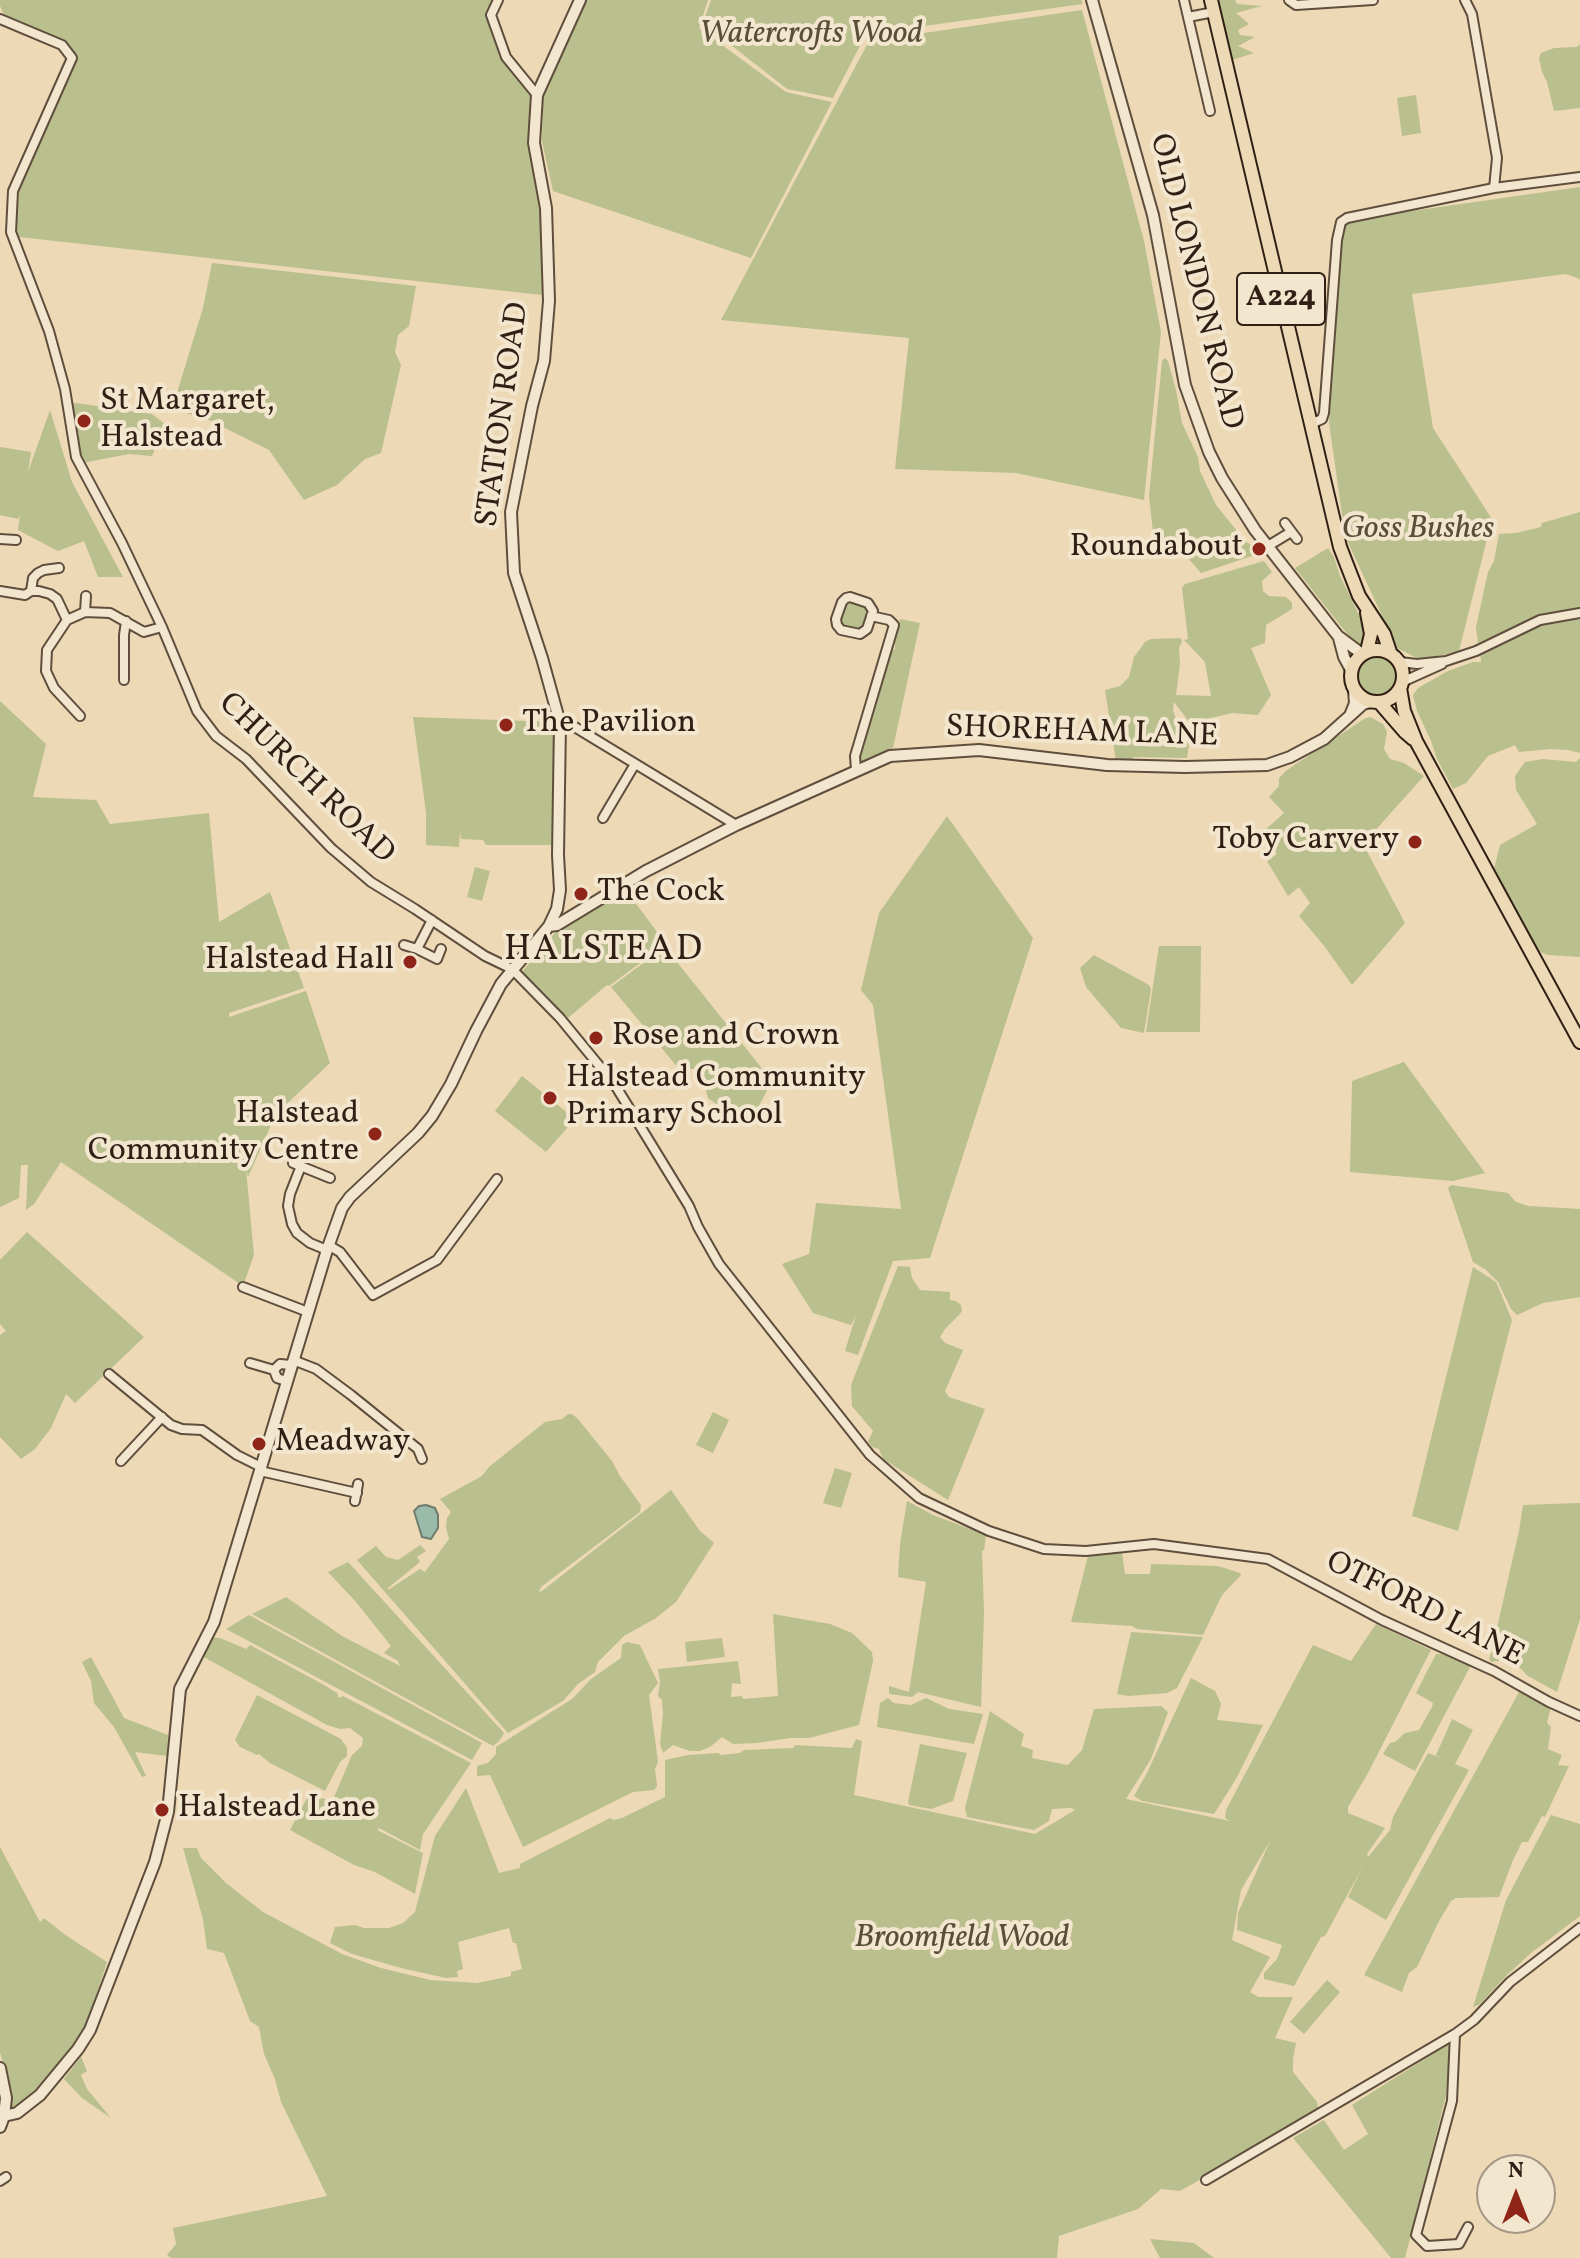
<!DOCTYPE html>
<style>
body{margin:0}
#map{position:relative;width:1580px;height:2258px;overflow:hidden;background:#edd9b5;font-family:Vollkorn,serif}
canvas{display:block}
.north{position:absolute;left:1476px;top:2154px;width:80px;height:80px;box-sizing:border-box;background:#f3e6cf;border:2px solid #a59685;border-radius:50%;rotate:0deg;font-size:22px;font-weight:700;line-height:32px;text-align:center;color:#301f15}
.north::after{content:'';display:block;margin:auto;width:28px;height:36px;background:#8f2418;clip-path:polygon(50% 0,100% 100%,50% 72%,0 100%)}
</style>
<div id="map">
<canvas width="1580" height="2258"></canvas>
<div class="north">N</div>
</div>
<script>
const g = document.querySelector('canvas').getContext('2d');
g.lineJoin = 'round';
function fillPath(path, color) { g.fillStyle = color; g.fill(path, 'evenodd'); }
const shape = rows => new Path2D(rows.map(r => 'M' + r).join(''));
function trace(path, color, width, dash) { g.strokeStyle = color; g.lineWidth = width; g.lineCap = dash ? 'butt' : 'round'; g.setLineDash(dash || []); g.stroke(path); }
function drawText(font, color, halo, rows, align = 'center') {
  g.font = font + ' Vollkorn,serif'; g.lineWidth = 8; g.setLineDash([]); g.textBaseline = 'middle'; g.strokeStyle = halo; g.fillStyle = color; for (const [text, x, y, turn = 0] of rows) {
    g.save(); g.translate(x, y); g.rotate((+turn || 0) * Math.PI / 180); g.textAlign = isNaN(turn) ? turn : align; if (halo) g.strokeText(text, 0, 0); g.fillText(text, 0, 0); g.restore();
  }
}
const green = shape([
 [0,0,494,0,486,16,502,61,532,97,528,145,541,210,542,295,19,237,16,230,19,192,77,58,65,42,4,15,0,6],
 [587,0,708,0,699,28,786,92,832,102,751,258,553,191,542,141,543,96],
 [711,0,1081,0,1083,4,866,34,833,98,787,89,703,23],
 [1215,0,1235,0,1237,4,1262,6,1236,13,1249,24,1238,30,1240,35,1255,37,1238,46,1254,53,1229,61],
 [1082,10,1144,241,1161,332,1144,500,1016,473,895,469,909,338,721,320,869,41],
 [1580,44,1580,108,1554,111,1547,82,1542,72,1539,58,1541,53,1554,48,1577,47],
 [1416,95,1421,133,1402,136,1397,98],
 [1580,187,1580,279,1566,274,1412,294,1433,428,1492,519,1459,651,1421,660,1397,648,1345,536,1329,422,1342,221],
 [212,263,416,286,409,326,398,335,395,352,401,365,381,453,365,459,337,485,304,500,269,450,207,419,172,409,203,308],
 [1165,358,1168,361,1176,390,1182,423,1198,457,1200,471,1216,505,1246,542,1253,546,1252,556,1201,573,1188,558,1152,554,1153,532,1149,496,1162,361],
 [76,403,152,414,165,424,152,456,129,454,82,463,78,455,71,404],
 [50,410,72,482,123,577,98,577,84,541,58,551,18,530,20,515,18,519,0,515,0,447,31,452,28,472],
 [1580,512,1580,608,1538,616,1478,643,1476,627,1488,572,1494,561,1499,534,1516,533,1541,527,1542,523],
 [1328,548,1334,557,1340,576,1365,627,1366,633,1363,646,1361,647,1356,646,1357,644,1352,640,1295,568],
 [1264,561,1272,572,1262,581,1263,591,1269,596,1286,597,1292,603,1292,609,1266,625,1265,643,1251,648,1271,695,1258,715,1232,713,1190,723,1174,702,1173,710,1178,725,1186,734,1189,744,1187,758,1133,757,1134,761,1116,761,1105,690,1120,686,1129,677,1134,657,1145,642,1151,639,1180,638,1182,641,1179,648,1180,664,1176,695,1211,696,1205,662,1184,640,1188,639,1182,588,1185,584],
 [850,600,866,604,870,611,864,628,859,631,845,627,840,624,845,602],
 [1580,617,1580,753,1568,750,1550,749,1519,752,1515,745,1488,756,1466,783,1453,789,1437,759,1431,741,1417,711,1413,695,1418,688,1448,671,1473,662,1481,662,1480,652,1541,623],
 [900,619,920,623,893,748,857,764,887,655,895,649,895,642],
 '1355 675a22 22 0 1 1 44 0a22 22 0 1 1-44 0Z',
 [0,701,46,744,33,797,96,800,110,824,209,813,219,922,270,892,304,988,229,1013,229,1017,306,991,330,1063,276,1114,248,1177,246,1169,254,1255,243,1286,61,1162,34,1204,26,1210,28,1165,21,1165,19,1198,0,1207],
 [413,717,556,722,557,845,486,845,483,840,461,839,460,830,459,847,426,845,426,812],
 [1370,717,1383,724,1387,732,1384,749,1390,759,1404,763,1424,776,1363,844,1405,923,1352,985,1325,947,1299,916,1310,903,1299,887,1288,896,1267,861,1277,854,1263,832,1284,813,1269,797,1279,786,1279,778,1287,770,1364,719],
 [1580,758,1580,957,1548,955,1538,951,1494,869,1500,845,1537,824,1516,790,1515,776,1525,762,1543,759,1576,762],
 [947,816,1033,938,930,1258,893,1261,858,1355,845,1351,856,1315,851,1325,813,1313,782,1264,809,1254,816,1203,901,1209,873,1005,861,990,879,913],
 [475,867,490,871,482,901,467,897],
 [625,889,666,944,609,986,607,985,568,1018,521,973,555,933],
 [1159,946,1201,946,1200,1032,1146,1032],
 [665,947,772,1081,748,1127,708,1098,700,1069,679,1069,611,987],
 [1094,955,1149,985,1151,989,1144,1033,1121,1028,1086,987,1080,968],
 [1404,1062,1485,1173,1453,1181,1350,1172,1352,1081],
 [522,1076,575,1119,546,1152,495,1111],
 [1451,1185,1508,1193,1516,1202,1528,1206,1580,1209,1580,1297,1543,1303,1517,1315,1511,1309,1498,1282,1486,1270,1473,1262,1448,1188],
 [27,1232,144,1337,75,1403,66,1394,51,1428,35,1449,21,1459,0,1437,0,1335,6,1331,0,1324,0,1260],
 [898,1266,910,1267,912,1278,920,1290,950,1292,950,1300,956,1301,961,1305,962,1311,959,1315,945,1329,940,1337,945,1343,963,1350,945,1391,949,1397,985,1409,948,1500,883,1459,879,1449,872,1447,868,1441,873,1431,852,1406,851,1385],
 [1473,1267,1496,1282,1512,1320,1458,1531,1412,1516],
 [713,1412,729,1420,713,1453,696,1445],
 [568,1414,572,1414,577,1418,612,1461,620,1476,641,1505,640,1512,541,1587,539,1592,542,1591,671,1490,700,1531,714,1543,676,1602,656,1618,624,1636,598,1662,595,1672,578,1684,563,1701,508,1733,357,1560,376,1546,386,1557,398,1560,420,1545,426,1551,417,1557,420,1562,388,1588,388,1590,420,1569,425,1572,449,1539,446,1527,447,1518,451,1512,440,1499,482,1476,489,1467,545,1422,562,1419],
 [835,1468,852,1473,841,1508,823,1503],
 [907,1501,933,1515,986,1535,984,1550,982,1551,984,1613,981,1707,918,1692,912,1697,889,1694,889,1686,909,1692,926,1582,898,1577,900,1544],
 [1580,1503,1580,1619,1557,1692,1528,1676,1509,1657,1498,1661,1491,1662,1489,1659,1497,1635,1500,1634,1496,1632,1519,1531,1523,1505],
 [1122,1553,1125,1574,1150,1574,1151,1564,1218,1566,1240,1573,1241,1575,1222,1595,1203,1635,1137,1629,1132,1626,1071,1622,1088,1556],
 [348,1562,504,1733,500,1740,493,1746,252,1614,286,1597,342,1636,400,1666,398,1661,384,1653,391,1646,356,1602,328,1572],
 [773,1614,830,1624,852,1633,872,1652,873,1661,859,1725,809,1738,790,1738,757,1743,733,1744,722,1737,710,1747,700,1751,690,1751,673,1745,663,1753,660,1744,663,1714,662,1700,658,1696,660,1682,658,1669,738,1661,741,1684,732,1683,731,1697,742,1696,743,1699,778,1696],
 [249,1615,482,1743,472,1760,226,1629],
 [1376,1624,1431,1650,1368,1773,1348,1807,1348,1813,1385,1828,1367,1854,1368,1857,1390,1830,1393,1817,1428,1753,1442,1758,1436,1755,1452,1719,1473,1730,1455,1764,1469,1770,1386,1920,1348,1897,1363,1866,1325,1936,1321,1937,1294,1986,1264,1979,1264,1973,1277,1959,1282,1945,1237,1930,1238,1913,1270,1841,1241,1890,1232,1940,1270,1957,1250,1992,1258,1997,1293,1997,1275,2038,1296,2043,1293,2059,1293,2072,1317,2102,1318,2109,1311,2115,1305,2115,1305,2120,1180,2191,1161,2189,1138,2209,1059,2236,1057,2258,171,2258,167,2255,176,2244,173,2228,327,2196,281,2102,275,2079,264,2054,259,2027,250,2021,224,1953,207,1949,203,1919,183,1848,197,1848,201,1858,226,1883,263,1912,342,1954,381,1968,430,1980,477,1983,511,1976,511,1972,522,1969,516,1943,513,1943,509,1928,458,1942,463,1969,457,1971,458,1977,446,1978,401,1968,352,1954,330,1943,335,1927,355,1925,364,1928,389,1928,403,1923,415,1912,435,1836,466,1788,499,1873,520,1868,520,1864,610,1818,614,1820,622,1818,665,1797,665,1760,688,1755,718,1753,721,1755,740,1753,744,1750,793,1748,795,1745,852,1748,856,1739,862,1741,854,1795,1035,1834,1075,1810,1071,1808,1052,1809,1049,1821,1034,1830,967,1817,965,1808,990,1711,1024,1734,1021,1746,1033,1750,1032,1758,1068,1765,1082,1750,1094,1709,1161,1706,1168,1712,1151,1759,1126,1799,1230,1821,1225,1818,1226,1810,1313,1645,1351,1661],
 [1131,1632,1203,1637,1177,1688,1167,1693,1128,1696,1117,1694],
 [211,1637,220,1638,246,1649,250,1645,324,1685,337,1693,339,1698,343,1696,471,1763,423,1834,420,1850,379,1828,377,1830,423,1853,415,1894,375,1872,354,1865,290,1830,307,1798,317,1801,322,1798,328,1800,334,1797,352,1755,362,1746,363,1738,350,1728,340,1729,327,1725,202,1656],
 [722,1638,725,1657,687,1662,685,1642],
 [627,1642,640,1645,658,1683,649,1695,658,1762,655,1769,657,1786,654,1790,633,1792,523,1847,490,1775,477,1776,477,1766,488,1763,496,1754,496,1747,572,1699,591,1679,621,1658,622,1645],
 [1436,1654,1441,1654,1469,1664,1470,1667,1415,1771,1383,1754,1390,1743,1395,1742,1405,1733,1419,1730,1432,1707,1433,1703,1416,1693],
 [91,1657,124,1718,168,1735,167,1756,135,1752,146,1776,142,1777,114,1727,94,1703,91,1681,82,1662],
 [1191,1678,1215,1691,1221,1704,1217,1720,1263,1725,1236,1779,1214,1814,1142,1801,1134,1796,1147,1773],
 [1519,1692,1548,1705,1550,1710,1547,1723,1551,1727,1548,1749,1562,1755,1558,1765,1569,1766,1545,1817,1542,1816,1528,1842,1522,1842,1513,1860,1499,1897,1456,1898,1451,1901,1438,1923,1417,1967,1409,1973,1402,1992,1364,1975],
 [257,1695,341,1739,347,1748,347,1756,340,1762,325,1791,270,1763,259,1754,257,1755,240,1747,235,1740],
 [888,1698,894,1703,911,1705,926,1698,949,1709,983,1714,974,1744,877,1727,880,1703],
 [920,1744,967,1753,953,1801,931,1809,909,1805,908,1802],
 [1551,1815,1580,1824,1580,1916,1531,1953,1507,1975,1480,2004,1473,2007,1506,1900],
 [0,1847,40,1922,44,1918,64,1934,107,1962,86,2026,75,2046,24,2102,15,2107,8,2108,9,2080,0,2053],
 [1327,1980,1340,1992,1304,2034,1290,2022],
 [1450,2043,1446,2096,1405,2258,1391,2258,1293,2138,1324,2120,1344,2150,1368,2134,1352,2105],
 [81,2057,87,2071,81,2075,87,2089,111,2118,82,2098,64,2079],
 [1150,2239,1194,2243,1214,2258,1160,2258]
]);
const water = shape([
 [426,1505,435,1508,438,1515,438,1528,431,1539,422,1537,414,1511,419,1506,426,1505]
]);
const minor = shape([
 [498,0,491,15,506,57,537,95],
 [1184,0,1210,111],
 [1289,0,1296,5,1373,0],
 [1188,17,1214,12],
 [0,19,62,45,72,58,13,191,11,232,49,331,65,389,76,457,122,543,162,627,197,711,216,736,246,759,331,848,371,882,415,909,485,956,512,969,560,1018,615,1085,689,1206,698,1227,719,1264,870,1455,919,1498,989,1531,1044,1549,1086,1551,1154,1544,1268,1559,1382,1620,1494,1671,1549,1702,1580,1716],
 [1494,188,1580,177],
 [1311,424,1322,419,1324,413,1337,240,1341,222,1347,218,1494,188,1497,158,1472,14,1465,0],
 [1285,523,1297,539],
 [0,539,16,540],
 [1268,546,1291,532],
 [0,591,25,595,31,591,39,591,50,594,57,599,67,620,85,612,110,613,144,632,162,627],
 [31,591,33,578,38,573,44,570,59,568],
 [850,597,868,603,873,611,867,629,860,634,841,630,837,625,836,619,842,602,846,598,850,597],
 [85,612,86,596],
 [67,620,47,650,46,671,54,688,80,716],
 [1400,662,1417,664,1446,661,1476,651,1540,620,1580,613],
 [124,680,124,635,126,621],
 [1402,682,1442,664],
 [560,718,736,825],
 [856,770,855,756,894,625,889,620,871,616],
 [603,818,635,764],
 [432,920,417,949,437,959,441,949],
 [404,945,417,949],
 [293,1163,330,1178],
 [301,1166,290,1194,288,1206,292,1224,297,1233,310,1243,327,1250],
 [328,1245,340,1252,373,1295,437,1260,497,1179],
 [243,1287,308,1312],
 [293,1360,316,1369,351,1395,418,1449,422,1459],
 [250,1363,274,1370],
 [109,1374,171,1425,182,1429,202,1430,237,1455,261,1467],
 [286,1381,277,1378,274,1370,280,1364,291,1365],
 [121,1461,162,1417],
 [260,1471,357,1493],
 [355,1501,358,1484],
 [1455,2034,1452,2101,1416,2235,1427,2246,1459,2244,1468,2227],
 [1206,2180,1455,2034,1474,2020,1510,1982,1580,1928],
 [0,2181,6,2177]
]);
const tertiary = shape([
 [1092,0,1153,215,1185,385,1209,452,1222,478,1255,530,1338,636,1362,654],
 [1339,638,1344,657,1351,670],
 [1351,713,1355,703,1354,690],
 [549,926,557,925,646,871,736,825,890,756,979,750,1107,765,1185,767,1267,765,1290,757,1324,739,1363,704,1371,702],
 [0,2068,6,2098,4,2116,0,2127],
 [4,2116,17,2113,40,2095,78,2049,90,2030,155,1862,168,1812,180,1689,214,1622,327,1250,342,1208,350,1197,418,1133,432,1116,451,1084,476,1031,501,984,549,926,557,909,560,890,558,855,560,723,542,658,514,573,511,512,532,406,544,361,549,301,546,208,534,143,537,95,580,0]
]);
const primary = shape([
 [1211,0,1340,547,1359,596,1384,634,1390,652],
 '1351 676a26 26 0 1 1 52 0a26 26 0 1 1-52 0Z',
 [1367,651,1371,634,1367,613],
 [1400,688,1404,711,1416,741,1580,1042],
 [1379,702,1405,732,1413,739]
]);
const markers = [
 [84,421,8,"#8f2418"],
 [1259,549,8,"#8f2418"],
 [506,725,8,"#8f2418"],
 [1415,842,8,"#8f2418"],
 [581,894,8,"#8f2418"],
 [410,962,8,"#8f2418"],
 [596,1038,8,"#8f2418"],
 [550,1098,8,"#8f2418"],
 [375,1134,8,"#8f2418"],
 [259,1444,8,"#8f2418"],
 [162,1810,8,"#8f2418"]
];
const shields = [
 [1281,299,88]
];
const shieldNames = [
 ["A224",1281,299]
];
const parkNames = [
 ["Watercrofts Wood",811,36],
 ["Goss Bushes",1418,531],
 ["Broomfield Wood",962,1940]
];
const streetNames = [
 ["OLD LONDON ROAD",1194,282,76],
 ["STATION ROAD",505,415,-82],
 ["SHOREHAM LANE",1082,734,2],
 ["CHURCH ROAD",305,780,44],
 ["OTFORD LANE",1424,1611,27]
];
const poiNames = [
 ["St Margaret,",100,403],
 ["Halstead",100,440],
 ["Roundabout",1243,549,"right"],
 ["The Pavilion",522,725],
 ["Toby Carvery",1399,842,"right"],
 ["The Cock",597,894],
 ["Halstead Hall",394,962,"right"],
 ["Rose and Crown",612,1038],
 ["Halstead Community",566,1080],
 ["Primary School",566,1117],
 ["Halstead",359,1116,"right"],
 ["Community Centre",359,1153,"right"],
 ["Meadway",275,1444],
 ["Halstead Lane",178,1810]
];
const quarterNames = [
 ["HALSTEAD",604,952]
];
fillPath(green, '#b9bf8d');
fillPath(water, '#9abaaa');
trace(water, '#707c6e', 2);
trace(minor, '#5f4e3d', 12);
trace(tertiary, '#5f4e3d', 14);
trace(primary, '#301f15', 16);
trace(minor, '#f3e6cf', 8);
trace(tertiary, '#f3e6cf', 10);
trace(primary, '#edd9b5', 12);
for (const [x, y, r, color] of markers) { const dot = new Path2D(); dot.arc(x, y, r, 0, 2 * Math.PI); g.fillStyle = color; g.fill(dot); trace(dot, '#f3e6cf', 3); }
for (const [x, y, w] of shields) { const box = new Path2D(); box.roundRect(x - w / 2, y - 26, w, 52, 6); g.fillStyle = '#f3e6cf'; g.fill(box); trace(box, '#301f15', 2); }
drawText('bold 30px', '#301f15', null, shieldNames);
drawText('italic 32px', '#594f39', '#f3e6cf', parkNames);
drawText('32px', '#301f15', '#f3e6cf', streetNames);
drawText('32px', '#301f15', '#f3e6cf', poiNames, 'left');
g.letterSpacing = '2px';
drawText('36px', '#301f15', '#f3e6cf', quarterNames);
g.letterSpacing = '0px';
</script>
